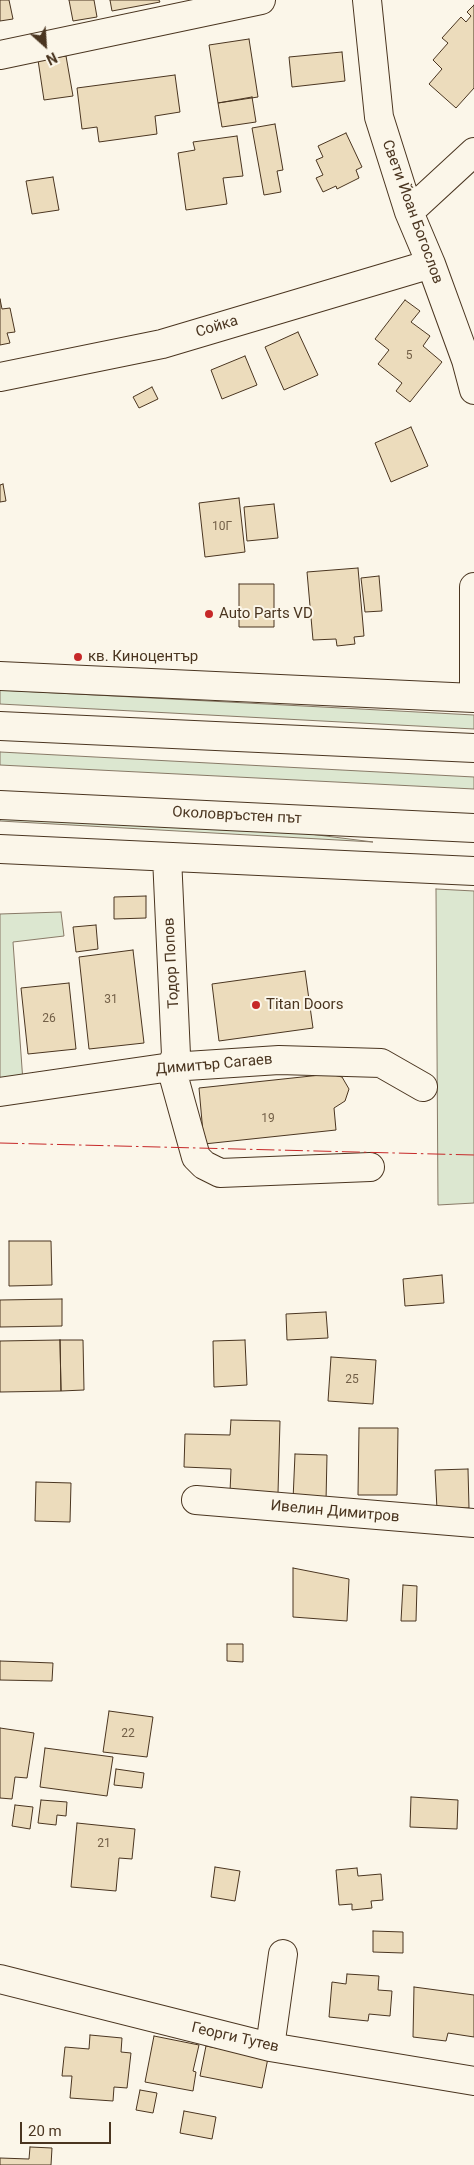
<!DOCTYPE html>
<meta charset="utf-8">
<style>
body{margin:0}
#map{position:relative;width:474px;height:2165px;overflow:hidden;background:#fbf6e9;font-family:Roboto,sans-serif}
canvas{display:block}
.north{position:absolute;left:20px;top:20px;width:50px;height:50px;-webkit-text-stroke:4px #fbf6e9;paint-order:stroke;rotate:154deg;font-size:14px;font-weight:700;line-height:20px;text-align:center;color:#4a3520}
.north::after{content:'';display:block;margin:auto;width:18px;height:22px;background:#4a3520;clip-path:polygon(50% 0,100% 100%,50% 72%,0 100%)}
.scale{position:absolute;left:20px;top:2122px;width:91px;height:22px;box-sizing:border-box;border:2px solid #4a3520;border-top:0;padding-left:6px;font-size:15px;line-height:18px;white-space:nowrap;color:#4a3520;-webkit-text-stroke:4px #fbf6e9;paint-order:stroke}
</style>
<div id="map">
<canvas width="474" height="2165"></canvas>
<div class="north">N</div>
<div class="scale">20 m</div>
</div>
<script>
const g = document.querySelector('canvas').getContext('2d');
g.lineJoin = 'round';
function fillPath(path, color) { g.fillStyle = color; g.fill(path, 'evenodd'); }
const shape = rows => new Path2D(rows.map(r => 'M' + r).join(''));
function trace(path, color, width, dash) { g.strokeStyle = color; g.lineWidth = width; g.lineCap = dash ? 'butt' : 'round'; g.setLineDash(dash || []); g.stroke(path); }
function drawText(font, color, halo, rows, align = 'center') {
  g.font = font + ' Roboto,sans-serif'; g.lineWidth = 4; g.setLineDash([]); g.textBaseline = 'middle'; g.strokeStyle = halo; g.fillStyle = color; for (const [text, x, y, turn = 0] of rows) {
    g.save(); g.translate(x, y); g.rotate((+turn || 0) * Math.PI / 180); g.textAlign = isNaN(turn) ? turn : align; if (halo) g.strokeText(text, 0, 0); g.fillText(text, 0, 0); g.restore();
  }
}
const green = shape([
 [0,690,474,715,474,729,0,704,0,690],
 [0,752,474,777,474,789,0,765,0,752],
 [0,810,215,822,373,842,0,821,0,810],
 [436,889,474,891,474,1203,438,1205,436,889],
 [61,912,64,936,13,942,23,1082,0,1085,0,914,61,912]
]);
const building = shape([
 [0,0,9,0,13,19,0,21,0,0],
 [69,0,94,0,97,17,73,21,69,0],
 [110,0,159,0,160,2,112,11,110,0],
 [474,5,474,88,456,108,429,84,442,69,433,60,448,43,442,38,461,17,466,22,471,16,467,12,474,5],
 [249,39,258,97,218,103,209,45,249,39],
 [342,52,345,81,292,87,289,57,342,52],
 [66,56,73,96,44,100,38,60,66,56],
 [175,75,180,112,155,116,157,134,99,142,97,127,82,129,77,88,175,75],
 [252,97,256,122,222,127,218,103,252,97],
 [275,124,283,170,277,171,281,192,264,195,252,128,275,124],
 [346,133,362,167,356,170,359,178,337,189,336,186,323,192,316,178,323,175,316,160,323,157,318,146,346,133],
 [237,136,243,176,223,178,227,204,186,210,178,153,195,150,193,142,237,136],
 [53,177,59,210,32,214,26,181,53,177],
 [0,299,2,309,10,308,15,332,7,333,10,343,0,345,0,299],
 [405,300,420,311,411,322,430,336,423,346,442,362,410,402,396,391,402,383,378,364,389,350,375,339,405,300],
 [298,332,318,375,284,390,265,347,298,332],
 [245,356,257,385,222,399,211,370,245,356],
 [152,387,158,399,139,408,133,397,152,387],
 [411,427,428,466,391,482,375,443,411,427],
 [3,484,6,501,0,502,0,485,3,484],
 [239,498,245,552,205,557,199,503,239,498],
 [274,504,278,538,247,541,244,507,274,504],
 [358,568,364,636,354,637,355,644,337,646,336,639,313,640,307,572,358,568],
 [379,576,382,611,365,612,361,578,379,576],
 [239,584,274,584,274,627,239,627,239,584],
 [146,896,146,918,114,919,114,897,146,896],
 [96,925,98,949,76,952,73,927,96,925],
 [133,950,144,1043,89,1049,79,957,133,950],
 [305,971,313,1028,219,1041,212,984,305,971],
 [69,983,76,1049,28,1054,21,988,69,983],
 [330,1074,342,1077,349,1089,345,1101,334,1108,336,1130,204,1144,199,1088,330,1074],
 [9,1241,51,1241,52,1285,9,1286,9,1241],
 [442,1275,444,1303,405,1306,403,1279,442,1275],
 [62,1299,62,1326,0,1327,0,1300,62,1299],
 [326,1312,328,1338,287,1340,286,1314,326,1312],
 [60,1340,61,1391,0,1392,0,1341,60,1340],
 [60,1340,83,1340,84,1390,61,1391,60,1340],
 [245,1340,247,1385,214,1387,213,1341,245,1340],
 [331,1357,376,1360,373,1404,328,1401,331,1357],
 [231,1420,280,1421,278,1493,230,1492,231,1469,184,1467,185,1434,230,1435,231,1420],
 [359,1428,398,1428,397,1495,358,1495,359,1428],
 [295,1454,327,1455,326,1501,293,1500,295,1454],
 [468,1469,469,1508,437,1509,435,1470,468,1469],
 [36,1482,71,1483,70,1522,35,1521,36,1482],
 [293,1568,349,1579,347,1621,293,1617,293,1568],
 [403,1585,417,1586,416,1621,401,1621,403,1585],
 [227,1644,243,1644,243,1662,227,1661,227,1644],
 [0,1661,53,1663,52,1681,0,1680,0,1661],
 [109,1711,153,1717,147,1757,103,1752,109,1711],
 [0,1728,34,1733,27,1778,15,1777,12,1799,0,1798,0,1728],
 [45,1748,113,1757,107,1796,40,1787,45,1748],
 [116,1769,144,1773,142,1788,114,1785,116,1769],
 [411,1797,458,1800,457,1829,410,1827,411,1797],
 [41,1800,67,1802,66,1816,57,1815,56,1825,38,1823,41,1800],
 [15,1805,33,1807,30,1829,12,1826,15,1805],
 [77,1823,135,1829,132,1859,119,1858,116,1891,71,1887,77,1823],
 [215,1867,240,1871,235,1901,211,1897,215,1867],
 [357,1868,358,1876,381,1874,383,1900,371,1901,372,1908,352,1910,352,1904,339,1905,336,1870,357,1868],
 [373,1931,403,1932,403,1953,373,1952,373,1931],
 [347,1974,379,1976,378,1990,392,1991,390,2016,369,2014,368,2021,329,2017,332,1982,346,1984,347,1974],
 [414,1987,474,1995,474,2037,448,2033,446,2041,413,2037,414,1987],
 [90,2035,122,2038,121,2052,131,2053,127,2088,114,2087,113,2101,70,2098,72,2076,62,2076,65,2047,89,2049,90,2035],
 [154,2036,199,2045,193,2071,196,2072,193,2091,145,2082,154,2036],
 [206,2046,268,2058,262,2088,200,2076,206,2046],
 [140,2090,157,2093,153,2113,136,2110,140,2090],
 [184,2111,216,2117,212,2139,180,2133,184,2111],
 [30,2147,52,2148,51,2165,0,2165,0,2158,29,2159,30,2147]
]);
const minor = shape([
 [367,0,379,117,409,212,431,264,466,360,474,390],
 [0,55,261,0],
 [409,212,474,152],
 [0,377,162,344,431,264],
 [0,676,474,698],
 [474,698,474,587],
 [0,849,474,871],
 [167,857,176,1055,171,1067],
 [171,1067,196,1157,204,1165,220,1173,370,1167],
 [0,1092,171,1067,279,1060,381,1063,423,1087],
 [196,1500,474,1523],
 [0,1979,270,2047,474,2081],
 [270,2047,283,1954]
]);
const highway = shape([
 [0,726,474,748],
 [0,805,474,828]
]);
const power = shape([
 [0,1143,474,1155]
]);
const markers = [
 [209,614,5,"#c62828"],
 [78,657,5,"#c62828"],
 [256,1005,5,"#c62828"]
];
const numberNames = [
 ["5",409,356],
 ["10Г",222,527],
 ["31",111,1000],
 ["26",49,1019],
 ["19",268,1119],
 ["25",352,1380],
 ["22",128,1734],
 ["21",104,1844]
];
const streetNames = [
 ["Свети Йоан Богослов",412,212,70],
 ["Сойка",217,327,-17],
 ["Околовръстен път",237,816,3],
 ["Тодор Попов",172,963,-93],
 ["Димитър Сагаев",214,1065,-5],
 ["Ивелин Димитров",335,1512,5],
 ["Георги Тутев",235,2038,13]
];
const poiNames = [
 ["Auto Parts VD",219,614],
 ["кв. Киноцентър",88,657],
 ["Titan Doors",266,1005]
];
fillPath(green, '#dce7d0');
trace(green, '#887966', 1);
fillPath(building, '#ecdcbc');
trace(building, '#4a3520', 1);
trace(minor, '#4a3520', 30);
trace(highway, '#4a3520', 30);
trace(minor, '#fbf6e9', 28);
trace(highway, '#fbf6e9', 28);
trace(power, '#c62828', 1, [18, 4, 2.5, 4]);
for (const [x, y, r, color] of markers) { const dot = new Path2D(); dot.arc(x, y, r, 0, 2 * Math.PI); g.fillStyle = color; g.fill(dot); trace(dot, '#fbf6e9', 2); }
drawText('12px', '#725f47', null, numberNames);
drawText('15px', '#4a3520', '#fbf6e9', streetNames);
drawText('15px', '#4a3520', '#fbf6e9', poiNames, 'left');
</script>
